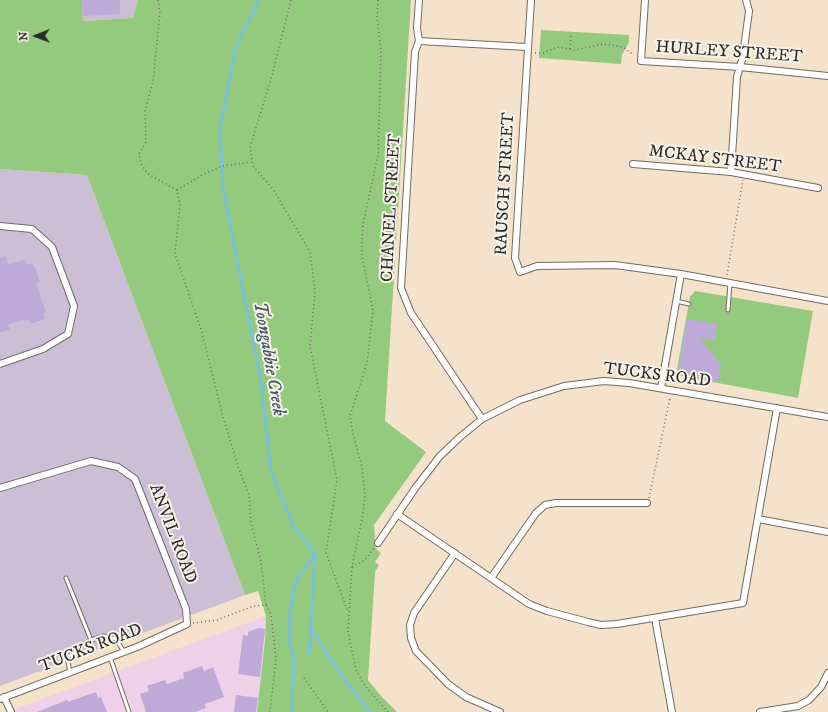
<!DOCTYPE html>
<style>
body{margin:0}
#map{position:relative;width:828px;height:712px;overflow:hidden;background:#f4e3ca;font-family:"IM FELL DW Pica",serif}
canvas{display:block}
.north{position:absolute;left:16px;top:16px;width:40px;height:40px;-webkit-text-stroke:3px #f7f3e8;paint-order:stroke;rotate:269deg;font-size:11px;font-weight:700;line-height:16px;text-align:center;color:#2b2b2b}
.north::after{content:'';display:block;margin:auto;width:14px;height:18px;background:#2b2b2b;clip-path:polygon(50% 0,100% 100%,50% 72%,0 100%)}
</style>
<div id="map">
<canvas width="828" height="712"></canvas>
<div class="north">N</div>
</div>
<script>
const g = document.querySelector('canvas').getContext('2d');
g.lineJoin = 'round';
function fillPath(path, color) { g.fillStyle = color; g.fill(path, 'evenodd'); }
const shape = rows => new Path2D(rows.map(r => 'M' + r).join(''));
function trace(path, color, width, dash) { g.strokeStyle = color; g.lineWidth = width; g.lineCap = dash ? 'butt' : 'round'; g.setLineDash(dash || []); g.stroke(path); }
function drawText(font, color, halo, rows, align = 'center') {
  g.font = font + ' "IM FELL DW Pica",serif'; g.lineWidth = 4; g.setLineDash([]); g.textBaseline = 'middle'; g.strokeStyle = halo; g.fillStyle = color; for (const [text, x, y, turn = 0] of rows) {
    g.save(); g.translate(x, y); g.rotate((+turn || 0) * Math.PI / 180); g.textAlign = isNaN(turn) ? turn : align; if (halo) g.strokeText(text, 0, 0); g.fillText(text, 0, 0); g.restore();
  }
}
const built = shape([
 [266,616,265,640,257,712,7,712]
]);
const industrial = shape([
 [82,0,138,0,133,18,83,21],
 [0,169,87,175,245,595,0,686]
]);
const green = shape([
 [0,0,82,0,83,21,133,18,138,0,411,0,385,421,426,452,374,525,376,549,381,553,375,562,379,565,375,572,368,680,381,696,397,712,257,712,265,640,266,616,258,591,245,595,87,175,0,169],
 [541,30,629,35,629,42,622,55,621,64,539,58],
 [695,291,813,311,798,398,680,376,677,369,690,297]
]);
const stream = shape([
 [259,0,236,46,220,129,223,188,261,381,271,471,294,527,315,554,296,581,290,612,289,641,294,658,292,712],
 [315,556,311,628,338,671,370,712],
 [309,654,311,629]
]);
const building = shape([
 [82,0,120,0,120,14,83,16],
 [6,256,8,264,24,260,26,264,32,264,35,267,40,282,36,284,46,312,43,313,45,319,30,324,29,320,26,321,25,319,8,325,10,329,0,333,0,258],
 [687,319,717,324,715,340,700,338,721,365,718,382,678,373],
 [259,628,265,629,260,677,238,674,243,635,248,636,248,632],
 [202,666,204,671,213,667,224,697,205,704,206,708,195,712,146,712,140,694,149,691,147,686,165,680,167,684,184,678,183,673],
 [96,692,98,698,101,697,107,712,37,712,67,700,68,702],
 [236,695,258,698,256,712,234,712]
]);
const path = shape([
 [158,0,160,13,153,82,145,110,146,142,139,154,141,164,148,174,177,190,180,205,175,254,201,329,223,417,239,469,249,495,251,523,261,562,266,605],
 [291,0,271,79,250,147,253,166,273,189,310,252,315,292,310,346,337,480,326,552,347,610],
 [378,0,377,17,381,51,378,156,363,224,362,239,362,256,373,311,367,363,350,416,353,434,362,467,365,495,363,514,352,567,348,632,356,670,365,686,388,712],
 [570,49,571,36],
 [535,53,543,53,557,47,575,50,603,44,623,47,634,55],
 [177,190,202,175,222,166,251,162],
 [727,275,743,180],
 [649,498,670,398],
 [352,567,365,560,374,548],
 [193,623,217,620,254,606,266,605,271,615,276,659,270,712],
 [304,678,328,712]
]);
const lane = shape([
 [676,301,689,304],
 [728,310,730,283],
 [66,578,91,640,79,647,69,656,68,662,70,672],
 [91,640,104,636,116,639,124,652],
 [110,657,129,712]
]);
const street = shape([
 [419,0,417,28,419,41,415,52,401,288,411,313,482,419],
 [531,0,515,258,520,272,537,266,615,265,681,274,828,301],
 [645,0,641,61,740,67,828,76],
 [419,41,527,47],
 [633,164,731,172,818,188],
 [731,172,737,77,743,56,749,11,746,0],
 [0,226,32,229,52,247,74,306,68,334,43,349,0,364],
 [661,388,681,274],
 [0,488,91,461,118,467,135,479,186,609,187,624,137,647,0,699],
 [397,514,529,604,547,611,588,622,601,625,617,624,743,603,777,408],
 [758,519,828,532],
 [378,543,416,487,440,456,460,437,482,419,520,400,564,386,604,381,629,383,828,417],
 [455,553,414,613,410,625,411,638,416,651,448,684,466,697,500,712],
 [491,578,536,513,545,505,556,503,647,503],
 [655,618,672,712],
 [4,697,11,712],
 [760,712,798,706,809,700,821,687,828,673]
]);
const streetNames = [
 ["HURLEY STREET",729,53,4],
 ["MCKAY STREET",715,160,7],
 ["RAUSCH STREET",506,184,-87],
 ["CHANEL STREET",392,208,-87],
 ["TUCKS ROAD",657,376,7],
 ["ANVIL ROAD",172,534,69],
 ["TUCKS ROAD",91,649,-21]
];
const waterNames = [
 ["Toongabbie Creek",268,359,80]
];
fillPath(built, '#eed0e8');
fillPath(industrial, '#ccbed4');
fillPath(green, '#94ca7d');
trace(stream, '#76bfef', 2.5);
fillPath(building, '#bfa9d9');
trace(lane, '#716b63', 5);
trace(street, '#716b63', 8);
trace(path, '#716b63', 1.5, [1, 3]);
trace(lane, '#fff', 3);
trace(street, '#fff', 6);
drawText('17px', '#2b2b2b', '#f7f3e8', streetNames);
drawText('italic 18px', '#425766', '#f7f3e8', waterNames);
</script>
